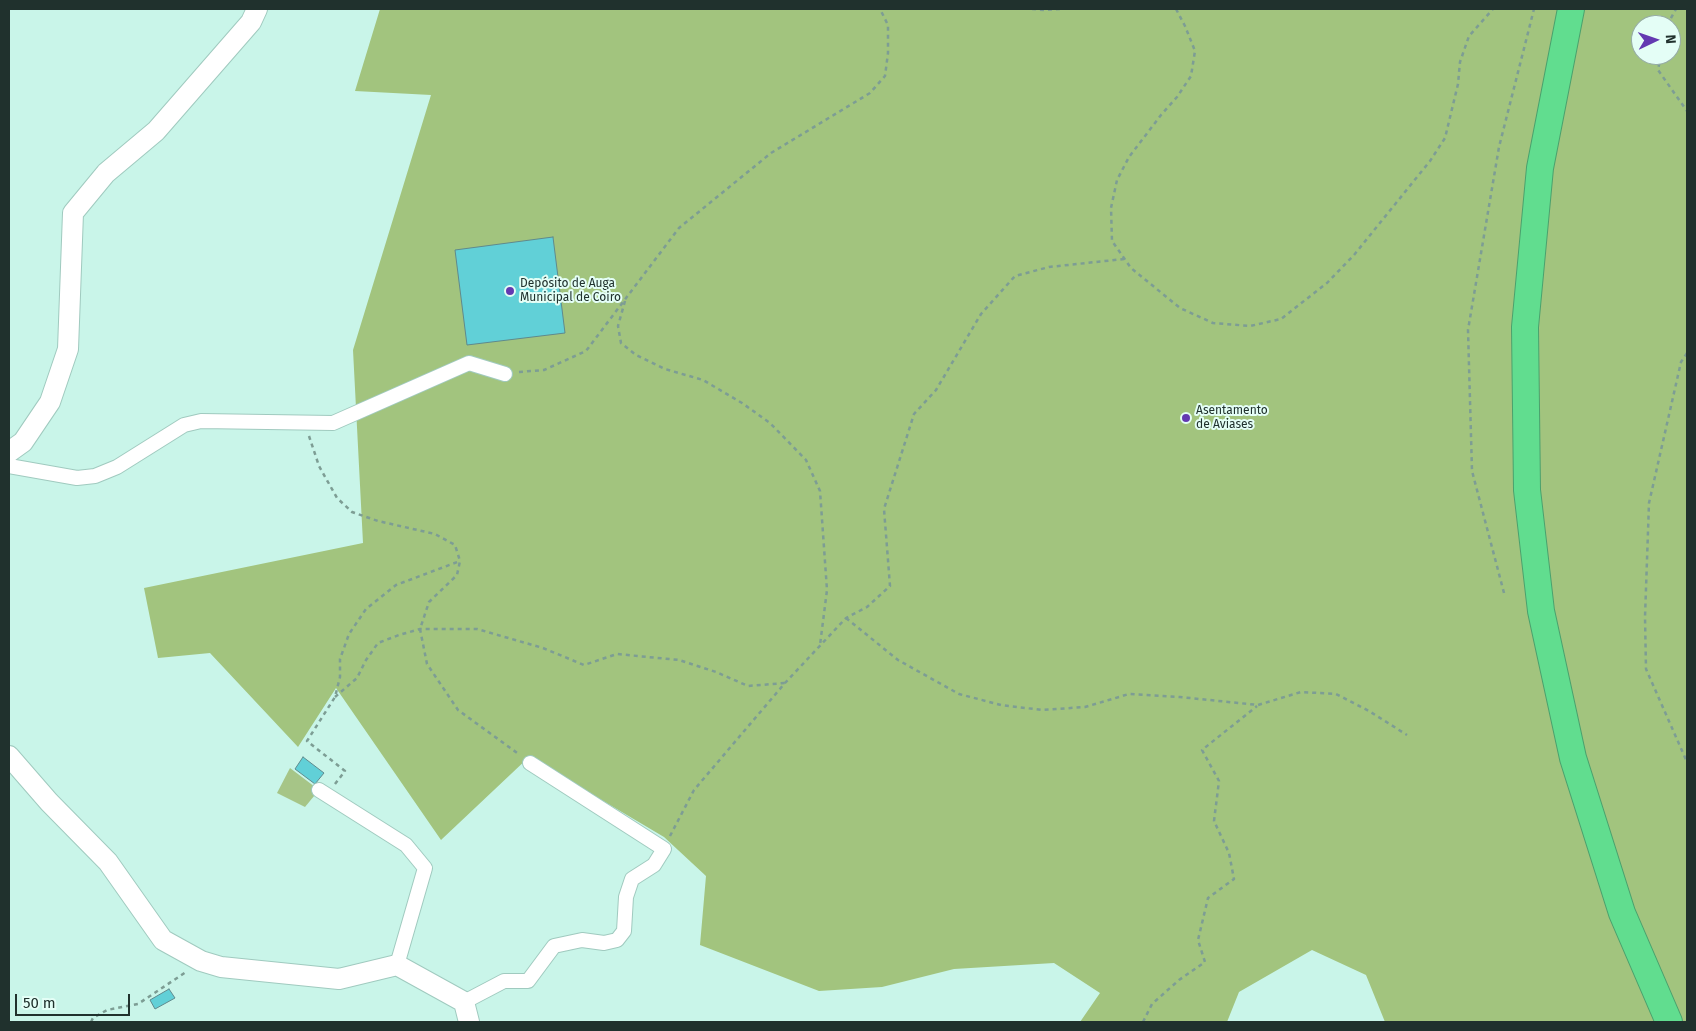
<!DOCTYPE html>
<meta charset="utf-8">
<style>
body{margin:0}
#map{position:relative;width:1696px;height:1031px;overflow:hidden;background:#c9f5e9;font-family:"Fira Sans",sans-serif}
canvas{display:block}
.frame{position:absolute;inset:0;border:10px solid #20312d;pointer-events:none}
.north{position:absolute;left:1631px;top:15px;width:50px;height:50px;box-sizing:border-box;background:#e4fef6;border:1px solid #96aca6;border-radius:50%;rotate:87deg;font-size:14px;font-weight:700;line-height:20px;text-align:center;color:#20312d}
.north::after{content:'';display:block;margin:auto;width:18px;height:22px;background:#6339b1;clip-path:polygon(50% 0,100% 100%,50% 72%,0 100%)}
.scale{position:absolute;left:15px;top:994px;width:115px;height:22px;box-sizing:border-box;border:2px solid #20312d;border-top:0;padding-left:6px;font-size:15px;line-height:18px;white-space:nowrap;color:#20312d;-webkit-text-stroke:4px #e4fef6;paint-order:stroke}
</style>
<div id="map">
<canvas width="1696" height="1031"></canvas>
<div class="frame"></div>
<div class="north">N</div>
<div class="scale">50 m</div>
</div>
<script>
const g = document.querySelector('canvas').getContext('2d');
g.lineJoin = 'round';
function fillPath(path, color) { g.fillStyle = color; g.fill(path, 'evenodd'); }
const shape = rows => new Path2D(rows.map(r => 'M' + r).join(''));
function trace(path, color, width, dash) { g.strokeStyle = color; g.lineWidth = width; g.lineCap = dash ? 'butt' : 'round'; g.setLineDash(dash || []); g.stroke(path); }
function drawText(font, color, halo, rows, align = 'center') {
  g.font = font + ' "Fira Sans",sans-serif'; g.lineWidth = 4; g.setLineDash([]); g.textBaseline = 'middle'; g.strokeStyle = halo; g.fillStyle = color; for (const [text, x, y, turn = 0] of rows) {
    g.save(); g.translate(x, y); g.rotate((+turn || 0) * Math.PI / 180); g.textAlign = isNaN(turn) ? turn : align; if (halo) g.strokeText(text, 0, 0); g.fillText(text, 0, 0); g.restore();
  }
}
const green = shape([
 [290,768,319,790,305,807,277,793]
]);
const forest = shape([
 [380,9,1687,9,1687,1022,1385,1022,1366,975,1312,950,1239,992,1227,1022,1080,1022,1100,993,1054,963,954,969,882,987,819,991,700,945,706,876,664,837,529,757,441,840,336,688,298,747,210,653,158,658,144,588,363,543,353,350,431,95,355,91],
 [1641,25,1671,25,1671,55,1641,55]
]);
const building = shape([
 [553,237,565,333,467,345,455,250,553,237],
 [303,757,324,773,315,784,295,769,303,757],
 [169,989,175,998,155,1009,150,1000,169,989]
]);
const path = shape([
 [1032,9,1044,10,1060,9],
 [1176,9,1185,26,1195,51,1191,76,1177,97,1161,115,1129,157,1117,180,1111,208,1112,241,1131,268,1180,308,1213,323,1250,326,1281,319,1327,283,1354,255,1430,161,1445,138,1458,84,1460,62,1469,36,1493,9],
 [1667,25,1676,9],
 [1661,55,1658,70,1687,111],
 [625,301,618,326,621,343,636,355,665,369,703,380,742,403,770,423,806,460,820,491,827,590,820,645],
 [1687,353,1681,362,1649,503,1645,617,1646,669,1687,762],
 [519,372,544,370,586,351,679,228,771,153,870,93,885,76,888,53,888,25,880,9],
 [309,436,319,466,337,498,352,512,378,521,435,534,455,545,460,561,457,575,429,602,420,629,427,664,458,710,520,755],
 [1504,593,1472,471,1468,330,1499,147,1534,9],
 [846,618,898,660,959,694,1001,705,1042,710,1085,707,1129,694,1180,697,1258,705,1301,692,1336,694,1369,711,1407,735],
 [335,697,357,678,366,660,378,643,399,635,420,629,477,629,543,648,584,665,617,654,679,660,716,672,748,686,785,683],
 [335,784,345,771,307,741,335,697,340,677,340,659,349,634,366,609,396,585,460,561],
 [670,836,694,790,785,683,846,618,867,607,890,586,884,509,914,414,936,390,981,314,1015,276,1049,267,1124,259],
 [91,1022,93,1018,107,1010,138,1004,186,972],
 [1143,1022,1152,1004,1179,980,1205,962,1198,940,1208,898,1234,879,1229,853,1214,821,1219,781,1202,750,1257,706]
]);
const street = shape([
 [9,466,77,478,95,476,117,467,184,425,201,421,333,423,469,363,505,374],
 [319,790,406,845,425,868,397,965],
 [464,1002,504,981,528,981,554,946,582,940,604,943,617,940,624,931,626,897,632,879,654,865,664,849,530,763]
]);
const secondary = shape([
 [9,452,23,442,50,402,68,349,73,213,106,173,156,131,251,22,257,9],
 [9,756,49,802,108,862,163,940,201,961,221,967,339,979,397,965,464,1002,469,1022]
]);
const highway = shape([
 [1571,9,1540,168,1525,327,1527,490,1541,611,1573,758,1622,913,1669,1022]
]);
const markers = [
 [510,291,5,"#6339b1"],
 [1186,418,5,"#6339b1"]
];
const poiNames = [
 ["Depósito de Auga",520,284],
 ["Municipal de Coiro",520,298],
 ["Asentamento",1196,411],
 ["de Aviases",1196,425]
];
fillPath(green, '#a6c587');
fillPath(forest, '#a2c47e');
fillPath(building, '#61d0d7');
trace(building, '#5f8a8d', 1);
trace(street, '#a0cabf', 16);
trace(secondary, '#a0cabf', 22);
trace(highway, '#4aa16d', 28);
trace(path, '#7d9d94', 2.5, [4, 4]);
trace(street, '#fff', 14);
trace(secondary, '#fff', 20);
trace(highway, '#61dd8f', 26);
for (const [x, y, r, color] of markers) { const dot = new Path2D(); dot.arc(x, y, r, 0, 2 * Math.PI); g.fillStyle = color; g.fill(dot); trace(dot, '#e4fef6', 2); }
drawText('12px', '#20312d', '#e4fef6', poiNames, 'left');
</script>
